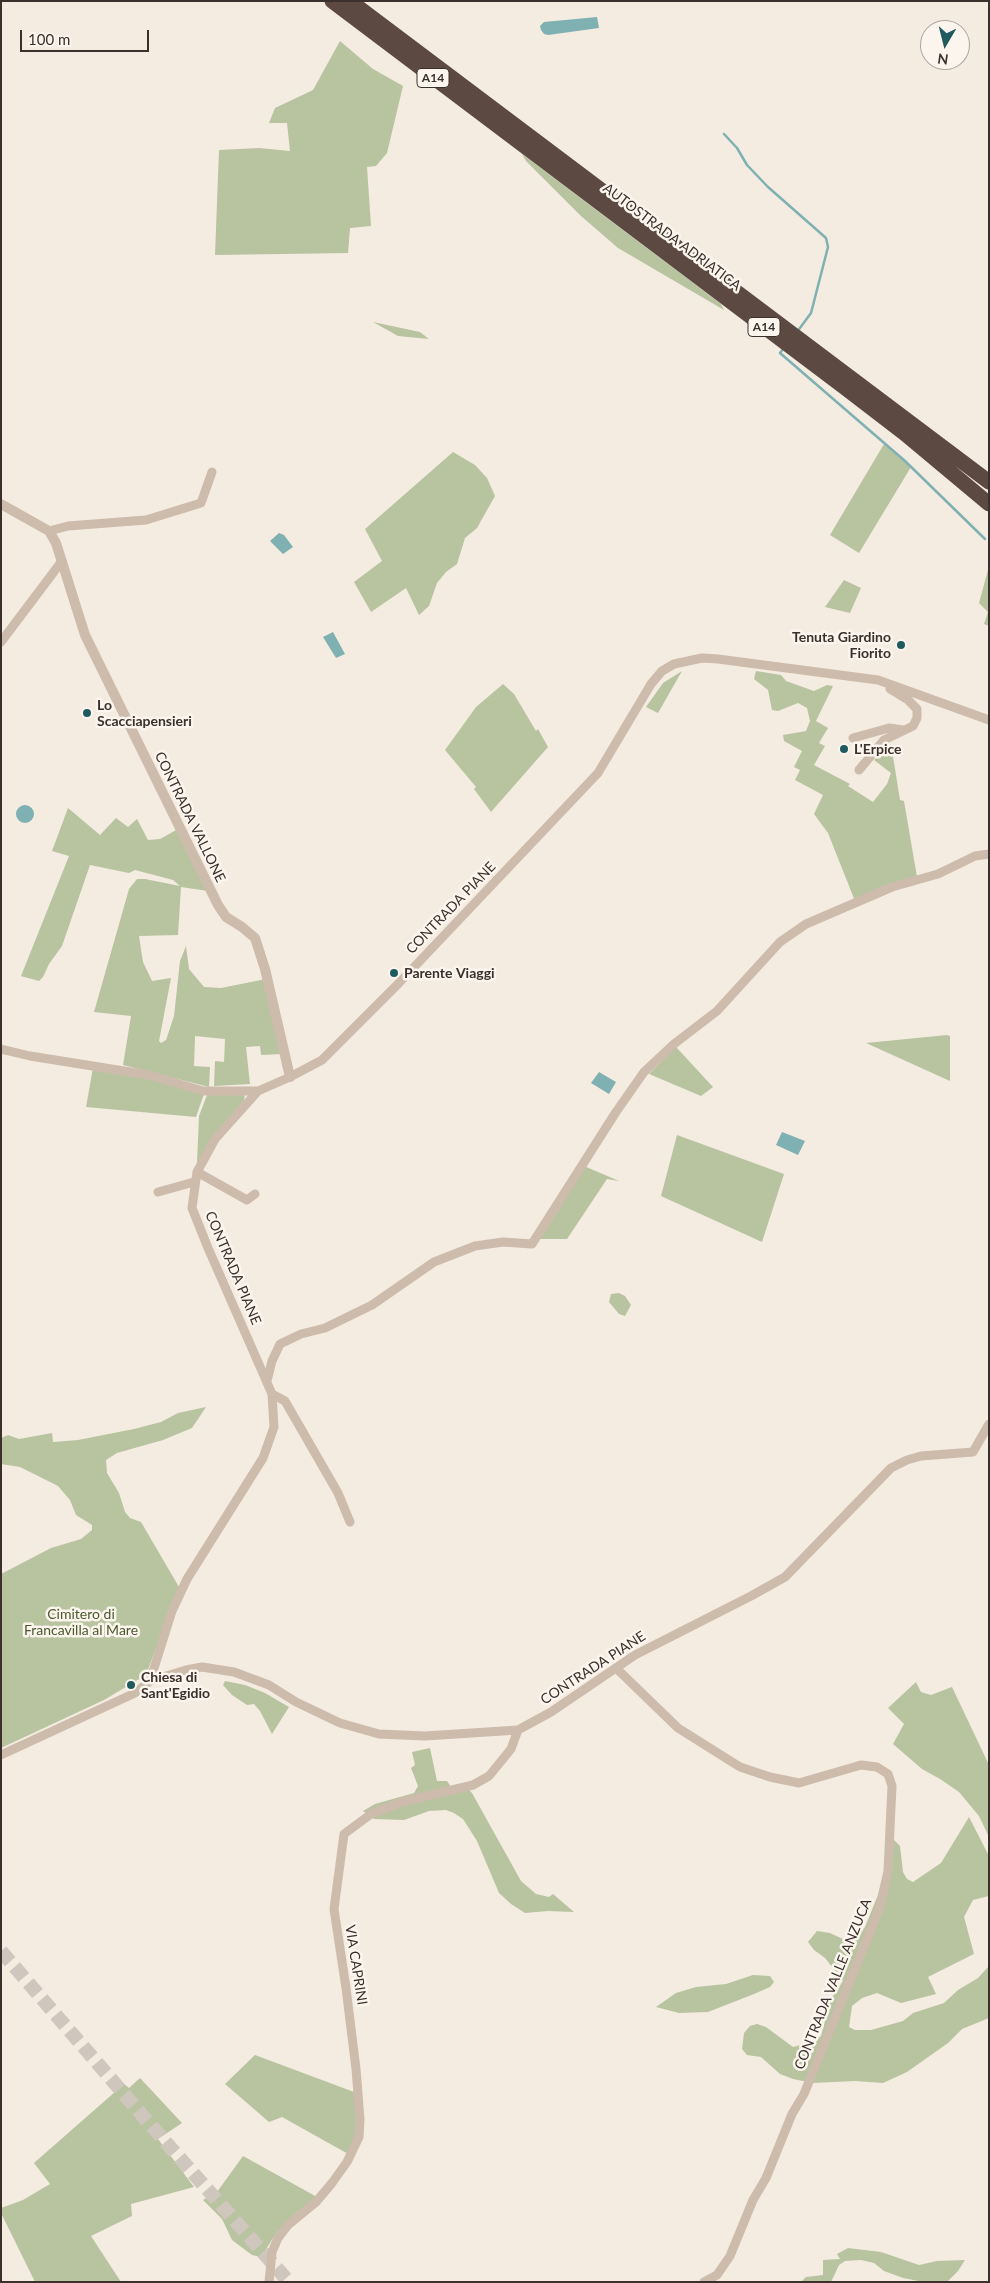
<!DOCTYPE html>
<style>
body{margin:0}
#map{position:relative;width:990px;height:2283px;overflow:hidden;background:#f4ebe1;font-family:Lato,sans-serif}
canvas{display:block}
.frame{position:absolute;inset:0;border:2px solid #3b302b;pointer-events:none}
.north{position:absolute;left:920px;top:20px;width:50px;height:50px;box-sizing:border-box;background:#fbf5ee;border:1px solid #aea6a0;border-radius:50%;rotate:188deg;font-size:14px;font-weight:700;line-height:20px;text-align:center;color:#3b302b}
.north::after{content:'';display:block;margin:auto;width:18px;height:22px;background:#1f5a5e;clip-path:polygon(50% 0,100% 100%,50% 72%,0 100%)}
.scale{position:absolute;left:20px;top:30px;width:129px;height:22px;box-sizing:border-box;border:2px solid #3b302b;border-top:0;padding-left:6px;font-size:15px;line-height:18px;white-space:nowrap;color:#3b302b;-webkit-text-stroke:4px #fbf5ee;paint-order:stroke}
</style>
<div id="map">
<canvas width="990" height="2283"></canvas>
<div class="frame"></div>
<div class="north">N</div>
<div class="scale">100 m</div>
</div>
<script>
const g = document.querySelector('canvas').getContext('2d');
g.lineJoin = 'round';
function fillPath(path, color) { g.fillStyle = color; g.fill(path, 'evenodd'); }
const shape = rows => new Path2D(rows.map(r => 'M' + r).join(''));
function trace(path, color, width, dash) { g.strokeStyle = color; g.lineWidth = width; g.lineCap = dash ? 'butt' : 'round'; g.setLineDash(dash || []); g.stroke(path); }
function drawText(font, color, halo, rows, align = 'center') {
  g.font = font + ' Lato,sans-serif'; g.lineWidth = 5; g.setLineDash([]); g.textBaseline = 'middle'; g.strokeStyle = halo; g.fillStyle = color; for (const [text, x, y, turn = 0] of rows) {
    g.save(); g.translate(x, y); g.rotate((+turn || 0) * Math.PI / 180); g.textAlign = isNaN(turn) ? turn : align; if (halo) g.strokeText(text, 0, 0); g.fillText(text, 0, 0); g.restore();
  }
}
const green = shape([
 [340,41,373,69,403,86,387,153,376,166,367,167,371,226,350,228,348,253,215,255,219,150,259,148,290,151,287,123,269,123,275,108,313,90],
 [522,154,721,304,724,310,618,248,581,216,526,161],
 [373,322,420,332,429,339,398,336],
 [884,444,911,467,859,553,830,535],
 [453,452,475,465,487,478,495,496,477,528,465,538,457,564,446,572,437,583,429,606,419,615,406,588,371,612,354,582,382,561,365,529],
 [989,566,989,626,984,624,988,612,979,603],
 [844,580,861,588,850,613,825,607],
 [682,671,658,713,646,707,663,683],
 [756,671,781,675,786,681,814,691,827,685,833,686,816,721,828,728,819,743,825,746,814,765,850,784,848,786,873,802,887,784,891,773,874,760,891,744,900,800,904,801,917,877,855,901,828,833,814,814,823,795,795,780,800,770,794,767,802,751,784,741,783,735,806,731,810,721,807,708,798,703,778,711,772,710,768,690,754,679],
 [503,684,514,694,536,731,538,729,548,747,491,812,474,789,476,787,445,750,476,707],
 [68,808,100,835,116,818,128,827,137,819,148,840,160,839,178,829,208,891,181,887,178,935,139,936,143,962,152,981,171,978,159,1041,161,1043,166,1040,174,1016,180,961,186,946,189,969,204,987,221,988,266,979,282,1054,261,1055,260,1046,246,1047,250,1084,214,1086,215,1061,224,1062,225,1039,195,1036,194,1066,210,1067,209,1087,123,1065,131,1016,94,1012,129,889,137,879,145,879,180,886,173,880,135,870,129,873,90,865,62,946,49,964,43,977,39,981,21,976,69,856,52,851],
 [947,1035,950,1036,950,1081,866,1043],
 [676,1047,713,1087,701,1096,649,1074],
 [93,1068,140,1076,204,1094,196,1117,86,1107],
 [245,1094,244,1100,197,1163,199,1116,207,1095],
 [677,1135,784,1174,762,1242,661,1196],
 [584,1166,619,1181,607,1179,567,1239,538,1239],
 [619,1293,625,1296,631,1305,625,1316,619,1314,609,1302,611,1294],
 [206,1407,192,1428,163,1440,117,1453,106,1460,107,1473,119,1493,125,1512,130,1518,141,1522,179,1587,146,1675,104,1700,1,1748,1,1574,51,1548,81,1539,92,1530,92,1525,76,1515,70,1500,58,1486,20,1467,1,1464,1,1438,8,1435,19,1439,52,1433,53,1442,78,1440,134,1429,161,1422,178,1413],
 [225,1681,245,1685,265,1693,289,1707,272,1734,260,1711,254,1704,247,1705,232,1695,223,1685],
 [916,1682,921,1692,931,1695,952,1687,989,1765,989,1837,979,1816,959,1792,940,1779,922,1769,893,1744,904,1724,888,1708],
 [430,1748,437,1781,447,1781,451,1787,464,1785,472,1793,521,1881,536,1894,549,1897,553,1894,574,1912,548,1911,525,1913,511,1904,499,1893,477,1841,463,1819,454,1813,446,1810,429,1811,404,1820,374,1819,363,1811,375,1804,414,1793,418,1786,411,1768,415,1765,412,1752],
 [969,1817,989,1856,989,1896,973,1900,964,1917,974,1954,928,1977,936,1994,901,2003,877,1993,862,1998,852,2006,849,2027,855,2030,871,2030,903,2021,913,2013,944,2003,958,1990,978,1978,989,1966,989,2018,962,2029,948,2043,907,2072,883,2083,855,2081,813,2083,793,2079,780,2074,761,2057,747,2055,742,2049,744,2033,750,2026,757,2024,766,2027,793,2047,813,2042,821,2036,831,1999,843,1981,825,1958,814,1950,808,1942,817,1931,830,1933,845,1940,856,1939,865,1927,878,1895,893,1839,900,1846,903,1872,907,1879,913,1882,941,1863],
 [753,1975,770,1976,774,1982,770,1987,754,1994,708,2012,679,2013,656,2007,676,1993,696,1987,726,1984],
 [255,2055,354,2092,363,2115,350,2155,282,2117,269,2122,225,2084],
 [140,2078,182,2123,158,2139,194,2187,131,2204,132,2216,91,2236,121,2282,35,2282,1,2213,1,2208,23,2200,50,2184,34,2163,124,2084,129,2088],
 [243,2156,317,2197,297,2212,277,2232,261,2257,252,2255,232,2240,222,2219,203,2200,217,2192],
 [848,2248,881,2252,919,2265,937,2261,965,2260,958,2271,947,2282,924,2282,903,2278,884,2271,874,2263,861,2260,845,2261,839,2265,831,2282,801,2282,806,2277,823,2275,823,2260,840,2259,837,2254]
]);
const water = shape([
 [597,17,599,28,548,35,544,34,541,30,540,26,544,22],
 [279,533,284,535,293,547,283,554,270,541],
 [333,632,345,654,336,658,323,637],
 '16 814a9 9 0 1 1 18 0a9 9 0 1 1-18 0Z',
 [599,1072,616,1082,609,1094,591,1083],
 [782,1132,805,1141,798,1155,776,1145]
]);
const stream = shape([
 [724,134,737,148,747,165,768,187,826,238,828,247,811,313,797,332],
 [784,348,780,353,905,461,985,539]
]);
const trunkTunnel = shape([
 [1,1951,148,2122,289,2282]
]);
const minor = shape([
 [49,531,68,526,146,520,201,503,212,472],
 [1,642,62,561],
 [853,738,889,728,903,730],
 [859,770,884,740,913,726,917,718,917,709,908,700,890,689],
 [1,1049,30,1056,149,1075,203,1091,258,1091],
 [197,1172,247,1200,255,1194],
 [158,1192,194,1182],
 [267,1381,272,1361,280,1344,301,1334,325,1328,372,1305,434,1262,475,1246,503,1242,532,1244,616,1112,644,1072,674,1044,717,1011,780,942,806,924,892,887,938,874,975,856,989,854],
 [272,1394,285,1401,338,1493,350,1522],
 [616,1668,678,1728,740,1767,770,1777,799,1783,861,1765,877,1767,888,1774,892,1786,888,1871,880,1907,804,2094,792,2114,766,2178,753,2200,730,2256,717,2275,704,2282],
 [150,1681,172,1611,187,1579,263,1458,274,1427,272,1394,208,1248,192,1208,197,1172,215,1139,258,1091,290,1077,322,1060,399,983,598,773,651,684,662,671,674,664,702,658,718,659,878,680,989,720],
 [1,1755,135,1693,150,1681,186,1670,202,1667,234,1672,269,1685,296,1702,340,1723,379,1734,425,1736,518,1730,551,1712,635,1655,751,1596,785,1577,891,1468,907,1460,921,1456,973,1452,989,1424],
 [269,2282,272,2252,278,2238,288,2225,316,2202,332,2183,347,2162,359,2137,360,2119,356,2069,346,1988,334,1909,344,1834,371,1814,402,1802,473,1785,489,1776,511,1749,518,1730]
]);
const tertiary = shape([
 [1,504,49,531,56,543,85,635,218,905,226,917,242,927,255,938,265,969,290,1077]
]);
const motorway = shape([
 [332,1,844,387,904,433,989,504],
 [350,1,989,482]
]);
const markers = [
 [901,645,5,"#1f5a5e"],
 [87,713,5,"#1f5a5e"],
 [844,749,5,"#1f5a5e"],
 [394,973,5,"#1f5a5e"],
 [131,1685,5,"#1f5a5e"]
];
const shields = [
 [433,78,32],
 [764,327,32]
];
const shieldNames = [
 ["A14",433,78],
 ["A14",764,327]
];
const streetNames = [
 ["AUTOSTRADA ADRIATICA",672,237,37],
 ["CONTRADA VALLONE",190,817,64],
 ["CONTRADA PIANE",451,908,-46],
 ["CONTRADA PIANE",233,1268,67],
 ["CONTRADA PIANE",593,1668,-33],
 ["VIA CAPRINI",356,1965,81],
 ["CONTRADA VALLE ANZUCA",833,1984,-68]
];
const poiNames = [
 ["Tenuta Giardino",891,637,"right"],
 ["Fiorito",891,653,"right"],
 ["Lo",97,705],
 ["Scacciapensieri",97,721],
 ["L'Erpice",854,749],
 ["Parente Viaggi",404,973],
 ["Chiesa di",141,1677],
 ["Sant'Egidio",141,1693]
];
const parkNames = [
 ["Cimitero di",81,1614],
 ["Francavilla al Mare",81,1630]
];
fillPath(green, '#b8c4a0');
fillPath(water, '#7fb0b2');
trace(stream, '#7fb0b2', 2.5);
trace(trunkTunnel, '#cfc6bd', 14, [14, 7]);
trace(minor, '#cdbbac', 9);
trace(tertiary, '#cdbbac', 10);
trace(motorway, '#5c4a42', 15);
for (const [x, y, r, color] of markers) { const dot = new Path2D(); dot.arc(x, y, r, 0, 2 * Math.PI); g.fillStyle = color; g.fill(dot); trace(dot, '#fbf5ee', 2); }
for (const [x, y, w] of shields) { const box = new Path2D(); box.roundRect(x - w / 2, y - 9.5, w, 19, 4); g.fillStyle = '#fbf5ee'; g.fill(box); trace(box, '#3b302b', 1); }
drawText('bold 12px', '#3b302b', null, shieldNames);
drawText('14px', '#3b302b', '#fbf5ee', streetNames);
drawText('bold 14px', '#3b302b', '#fbf5ee', poiNames, 'left');
drawText('14px', '#4a5a2e', '#fbf5ee', parkNames);
</script>
